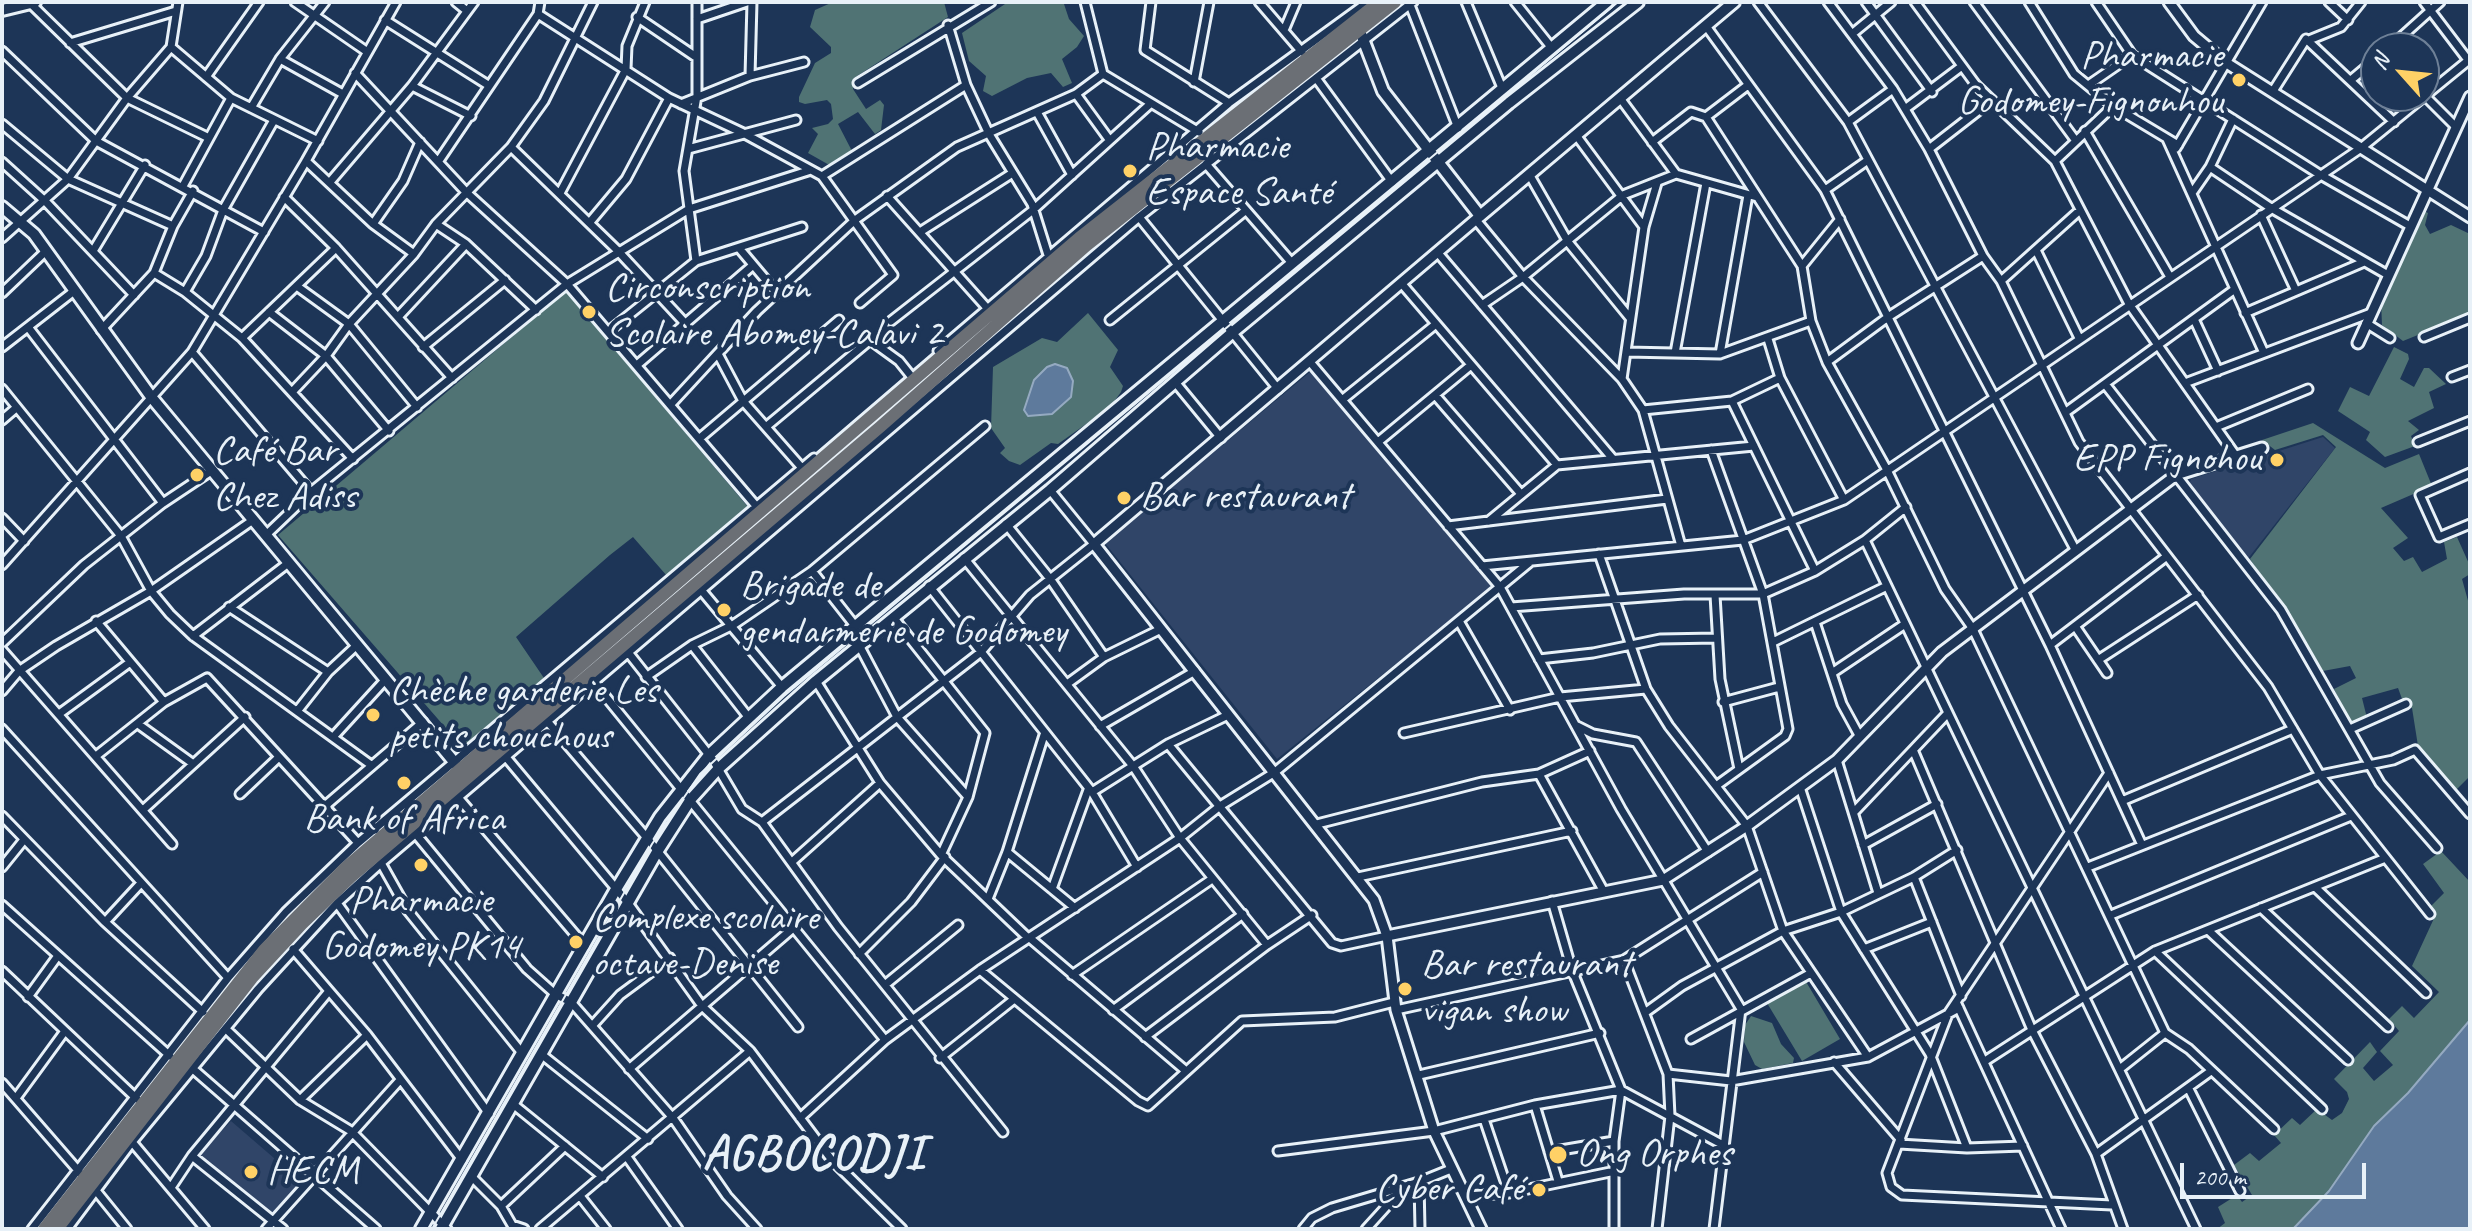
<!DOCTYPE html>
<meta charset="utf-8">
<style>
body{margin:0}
#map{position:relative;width:2472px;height:1231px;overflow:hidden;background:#1d3557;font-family:Caveat,sans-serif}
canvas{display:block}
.frame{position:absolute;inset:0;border:4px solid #e8f1f8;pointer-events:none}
.north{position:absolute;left:2360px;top:32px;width:80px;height:80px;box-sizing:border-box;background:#1d3557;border:2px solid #6e8097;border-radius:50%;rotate:297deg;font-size:22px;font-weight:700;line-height:32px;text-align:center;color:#e8f1f8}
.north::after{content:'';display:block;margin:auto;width:28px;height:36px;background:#ffd166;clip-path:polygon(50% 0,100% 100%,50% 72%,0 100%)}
.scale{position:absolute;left:2180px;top:1163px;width:186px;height:36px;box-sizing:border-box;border:4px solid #e8f1f8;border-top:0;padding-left:10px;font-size:24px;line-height:28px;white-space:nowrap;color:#e8f1f8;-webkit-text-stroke:6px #1d3557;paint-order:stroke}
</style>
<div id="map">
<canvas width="2472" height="1231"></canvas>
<div class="frame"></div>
<div class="north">N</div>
<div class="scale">200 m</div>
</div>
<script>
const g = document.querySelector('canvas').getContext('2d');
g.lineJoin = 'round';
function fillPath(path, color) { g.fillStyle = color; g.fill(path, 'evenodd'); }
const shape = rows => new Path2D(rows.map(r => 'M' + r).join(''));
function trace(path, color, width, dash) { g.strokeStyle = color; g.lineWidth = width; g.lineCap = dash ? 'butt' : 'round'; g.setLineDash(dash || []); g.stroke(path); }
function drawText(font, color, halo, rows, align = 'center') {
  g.font = font + ' Caveat,sans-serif'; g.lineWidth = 8; g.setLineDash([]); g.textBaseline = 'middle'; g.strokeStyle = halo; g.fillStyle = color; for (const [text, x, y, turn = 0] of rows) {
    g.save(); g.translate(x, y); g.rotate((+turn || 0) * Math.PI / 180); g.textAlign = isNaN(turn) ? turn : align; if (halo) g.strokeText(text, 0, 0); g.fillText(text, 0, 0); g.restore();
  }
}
const built = shape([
 [1310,372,1492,587,1277,759,1105,543],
 [2323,437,2335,448,2246,561,2189,485,2191,479],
 [231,1121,303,1183,275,1218,269,1218,197,1157]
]);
const green = shape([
 [833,2,944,2,948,17,854,78,853,89,866,109,880,100,884,105,881,130,875,134,858,112,838,124,853,153,831,166,808,153,818,134,812,128,828,124,833,119,831,104,827,100,805,104,799,102,799,97,815,63,831,53,831,47,810,27,815,10],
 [1008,2,1064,4,1069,19,1084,36,1077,47,1062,59,1072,83,1063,87,1051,73,1027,78,992,96,983,91,986,76,969,61,962,33],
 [2424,211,2428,213,2425,225,2430,234,2451,225,2470,234,2470,314,2403,341,2382,325,2381,301],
 [566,291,748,507,667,576,633,537,610,555,516,637,546,681,464,749,278,535],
 [1088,313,1118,350,1110,367,1123,386,1121,392,1110,407,1058,444,1051,443,1020,465,1009,461,1000,453,1005,448,991,428,993,367,1042,338,1057,342],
 [1047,367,1067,368,1071,397,1052,414,1024,410,1034,380],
 [2394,347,2408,354,2409,359,2400,379,2414,387,2424,368,2429,368,2446,384,2429,392,2434,408,2408,421,2419,430,2411,436,2415,446,2385,457,2366,440,2370,432,2338,411,2350,387,2369,396],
 [2313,423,2385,468,2419,454,2432,486,2381,508,2408,538,2393,548,2404,561,2413,557,2422,572,2447,559,2444,542,2457,537,2470,566,2470,574,2462,579,2470,608,2470,776,2455,791,2418,746,2412,708,2405,707,2398,688,2362,698,2367,718,2352,725,2334,689,2356,678,2350,666,2323,671,2250,559,2336,447,2323,435,2275,450,2262,440],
 [2441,851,2470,882,2470,1020,2408,1093,2374,1126,2329,1191,2293,1229,2217,1229,2225,1223,2218,1207,2237,1195,2242,1202,2252,1195,2234,1165,2250,1153,2259,1161,2281,1143,2274,1135,2292,1118,2300,1125,2317,1109,2332,1120,2342,1113,2349,1099,2347,1092,2334,1079,2370,1042,2377,1052,2363,1068,2374,1081,2393,1065,2380,1051,2399,1031,2389,1019,2402,1006,2414,1018,2439,992,2412,966,2436,914,2431,906,2444,893,2423,864],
 [1805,980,1840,1039,1802,1061,1767,1003],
 [1751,1016,1772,1023,1781,1044,1794,1058,1793,1063,1762,1069,1755,1065,1744,1042,1745,1025]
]);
const water = shape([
 [1055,364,1067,368,1073,381,1071,397,1052,414,1028,416,1024,410,1034,380,1047,367,1055,364],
 [2470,1020,2470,1229,2293,1229,2329,1191,2374,1126,2408,1093,2470,1020]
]);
const minor = shape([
 [29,2,127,98,209,138],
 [295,2,366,51],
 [456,2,467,11],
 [1085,2,1103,74,1199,132],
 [1151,2,1145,50,1229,103],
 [1259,2,1302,52],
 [1466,2,1502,88],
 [1515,2,1551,47],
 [1758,2,1848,122,2076,551],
 [1828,2,1893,89,1929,149,1983,256,2001,281,2079,442,2268,687,2320,775,2430,914],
 [1866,2,1932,92],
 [1915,2,1976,85,2055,161,2129,304,2236,456],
 [1974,2,2076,141],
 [2029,2,2074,74,2113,106,2178,145],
 [2096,2,2132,55,2319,174,2410,226],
 [2329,2,2348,20],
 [2424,2,2468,60],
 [1410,5,1458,128],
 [538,14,669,98,743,133,822,176,893,275,860,303],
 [637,17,696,57],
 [697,19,747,2],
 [385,20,488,85],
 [948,25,966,85,989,134,1032,204,1048,255],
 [1706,26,1825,190,2050,645,2142,845],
 [1285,28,1296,2],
 [1852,34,1891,2],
 [2309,40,2341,27,2361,2],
 [70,43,176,11],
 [171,47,231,98,318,141],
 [2389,48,2440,2],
 [2,51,96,141,264,232],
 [280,59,343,94],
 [355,73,466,192,567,284,757,507],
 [750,76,752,2],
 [206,77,259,2],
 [1316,78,1392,182],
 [2351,80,2376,59],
 [1194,82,1209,2],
 [858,83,991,2],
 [2090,84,2132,55],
 [412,86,471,116],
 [2273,91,2306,39,2394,122],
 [1076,94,1108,138],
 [2425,96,2456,127],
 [1620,98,1676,174,1757,197],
 [681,104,750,76,804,62],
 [251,108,280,59,325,2],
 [1905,109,1962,66],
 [1037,112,1072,175],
 [1706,117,1802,266,1811,321,1827,362,1887,470,1945,589,1973,629,2165,1033,2189,1049,2274,1129],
 [1848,122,1893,89],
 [2,124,68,179,173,226],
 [2085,131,2170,277],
 [1576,135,1644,227],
 [2167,139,2264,353],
 [1652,142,1691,112,1706,117,1748,85],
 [511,147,618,251,683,321],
 [2176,148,2262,2],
 [688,149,796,120],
 [1929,149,1992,100],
 [306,161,373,224,414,254],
 [2055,161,2113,106],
 [2,162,45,201,134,295],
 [438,162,538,14,540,2],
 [1206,164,1291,262],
 [2210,167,2271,208,2388,275],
 [1529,174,1568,242,1630,318],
 [822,176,966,85],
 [330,182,412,86,474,2],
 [183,186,231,98],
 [1825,190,1868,160],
 [560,193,626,69,627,46,645,2],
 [2192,193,2210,167,2233,119],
 [887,196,987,308],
 [284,197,336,248,452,378],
 [2261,215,2296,291],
 [1139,217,1278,389],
 [1476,220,1523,277,1622,379,1643,410,1681,546],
 [590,222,626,179,669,98],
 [373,224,403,181,420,142],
 [436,224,466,244,536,310],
 [920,232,1011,174],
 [2,238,68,179,127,98,171,47,178,2],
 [739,248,776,292],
 [2036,250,2079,338],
 [93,251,145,165],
 [1438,253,1613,459],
 [696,261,684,171,697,96,697,2],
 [1802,266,1840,219],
 [154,273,185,292,242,338,353,459],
 [2001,281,2080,210],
 [1402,284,1557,465],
 [298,287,349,324,417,407],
 [185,292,206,256,223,210,274,120],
 [2,293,46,251],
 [1482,305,1523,277,1623,195,1676,174],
 [269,312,326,356,389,431],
 [2245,313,2364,262],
 [398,317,466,244],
 [2194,319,2218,371],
 [1110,320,1245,211],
 [891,321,1033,210,1149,105],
 [2366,323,2390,338],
 [28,327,163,503],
 [101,330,154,273,173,226,193,191],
 [609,331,696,261,802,227],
 [2424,337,2470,318],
 [242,338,336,248],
 [1768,339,1780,378,1844,500],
 [2,347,74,291],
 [423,347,505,280],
 [938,351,1229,103,1368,2],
 [192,352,311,492],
 [1627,352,1720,354,1811,321],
 [1675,353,1706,183],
 [718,354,743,401,802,468],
 [1720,354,1748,195],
 [1310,362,1500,587,1621,809,1741,1009,1714,1229],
 [1827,362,1888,317,1983,256],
 [637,365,752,266],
 [2452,377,2470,370],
 [1622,379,1644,227,1657,183],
 [1175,382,1221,438],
 [2185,383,2371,313],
 [2105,384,2281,610,2380,783,2437,848],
 [2,389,121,536,151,591,170,614,193,636,371,765],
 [293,391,326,356,349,324,414,254,436,224,511,147,544,101,593,2],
 [1435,395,1521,494],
 [1342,400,1436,324],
 [1732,401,1815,571],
 [671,404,757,311,855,220,957,147,1076,94,1103,74],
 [1643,410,1732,401,1780,378],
 [2066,412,2235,289],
 [2,420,16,408],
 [767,426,870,340,899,361,911,376],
 [2216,427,2308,389],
 [700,438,839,320],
 [1378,442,1471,365],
 [2418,442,2470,421],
 [1711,450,1763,594,1788,729,1785,736,1716,786],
 [2470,473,2420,495,2439,537,2470,524],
 [2,518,24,541],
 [1489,521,1557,465,1754,446],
 [1006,524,1051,580,1104,657],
 [1448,526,1667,499],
 [266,535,311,492,567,284,689,209,811,170],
 [1865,540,2196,1229],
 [1599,554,1646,689,1669,726,1747,826,1783,931,1868,1057],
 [964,558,1133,766,1180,838,1267,945],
 [2,565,192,352,306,161,396,2],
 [1482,566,1743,540,1844,500,2361,148,2470,59],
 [812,571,856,627],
 [929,586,1092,792,1137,867],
 [702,591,782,687],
 [1715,595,1720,679,1739,769],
 [229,607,328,672],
 [1511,607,1684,594,1763,594,1815,571,1865,540,1906,507],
 [893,617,985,733,968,797,941,855],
 [96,621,164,702],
 [1459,621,1510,710],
 [1815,622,1842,704,1860,737],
 [2075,626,2107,673],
 [193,636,287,564],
 [1773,642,1887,586],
 [2,643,84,565,163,503,211,471],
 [692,645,749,718],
 [859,645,897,717,968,797],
 [2050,645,2167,556],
 [2,650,172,844],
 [627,651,713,760,742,809,762,822,838,927,1003,1132],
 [1539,659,1593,653,1660,639,1716,638],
 [2098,660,2198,595],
 [1832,673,1905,624],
 [646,677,692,645,733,625,812,571,985,426],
 [593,681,885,1040],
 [816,681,880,783,941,855,1027,937],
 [1067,684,1104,657,1161,629],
 [2,691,19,671,56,646,151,591,253,520],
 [1723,702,1779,687],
 [298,710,328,672,357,645],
 [59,714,129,663],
 [547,721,647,838,798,1027],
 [138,724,192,763],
 [1100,726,1195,671],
 [1577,726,1593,734,1636,742,1708,852],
 [2,729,228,978],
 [2350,729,2406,704],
 [1404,733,1560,697,1646,689],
 [334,736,386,679],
 [1168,744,1332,943,1341,946,1387,936],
 [1914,752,2032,1030,2096,1154,2123,1229],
 [96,756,164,702,207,678,358,843],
 [505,756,628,903,702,1006,750,1051,831,1159,902,1229],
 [1837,760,1878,893],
 [2109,773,1948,1014,1887,1173,1891,1187,1902,1195,2112,1205],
 [1539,774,1590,751],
 [1800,787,1841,912,1930,1054,1967,1148],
 [1092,792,1168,744,1228,715],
 [240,794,279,757],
 [456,795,585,946],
 [2122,801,2293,729],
 [325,806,423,722],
 [144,809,245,717],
 [1854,812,1947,714],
 [2,816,105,922,203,1012],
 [762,822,981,652,1030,595,1094,544,1050,490],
 [1317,824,1482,782,1539,774,1603,890],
 [415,833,527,969,555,994,571,1002,673,1118,727,1196,757,1229],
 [1863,845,1937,804],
 [1007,852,1075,908],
 [793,861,880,783],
 [381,863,408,911,522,1053],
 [2,867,23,841],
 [2088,867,2320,775,2393,760,2415,750,2470,814],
 [1358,877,1572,831],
 [1914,877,1961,996],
 [2315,887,2426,993],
 [1052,889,1088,790],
 [988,899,1007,852,1044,735],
 [1552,901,1572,970,1621,1090,1614,1141,1614,1229],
 [337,903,489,1114],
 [2,905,170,1056],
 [2261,908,2388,1027],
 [2111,915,2351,816],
 [105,922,141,883],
 [2208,930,2348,1060],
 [1031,939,1186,1071],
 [293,949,367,1035,462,1160],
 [1864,949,1932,922],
 [2155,951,2322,1109],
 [859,954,911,902,945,857],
 [1624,960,1668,1074,1670,1116,1657,1229],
 [980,970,1138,1101,1148,1106,1242,1021,1335,1017,1394,1002],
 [2,971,137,1099],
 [1072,975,1212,879],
 [886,984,958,925],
 [28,997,57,957],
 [1957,1004,2061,1229],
 [1113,1010,1243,914],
 [1396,1010,1624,960,1763,872],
 [1646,1012,1682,986,1783,931,1841,912,1914,877,1957,850],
 [592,1026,620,995,670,958],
 [227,1030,300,1100,351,1131,447,1229],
 [1145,1037,1267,945,1312,915],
 [1691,1039,1811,973],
 [541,1054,648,1139],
 [940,1058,1013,1000],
 [1985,1061,2155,951,2383,859],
 [1834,1062,1901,1140],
 [2121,1068,2165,1033],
 [193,1069,376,1229],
 [629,1069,792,929],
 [1668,1074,1731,1081,1868,1057,1959,1008],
 [1419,1075,1600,1033],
 [2,1083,82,1175],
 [2189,1089,2240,1191],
 [16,1098,65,1031],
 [300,1100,367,1035],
 [513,1104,603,1177],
 [1535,1105,1558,1181],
 [800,1118,885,1040,980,970,1180,838,1220,806,1275,772,1530,562],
 [1484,1119,1509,1193],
 [132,1142,205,1229],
 [1899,1144,1967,1148,2023,1146],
 [1278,1151,1434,1131,1535,1105,1621,1090,1725,1146],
 [1549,1152,1614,1141],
 [2096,1154,2211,1071],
 [192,1156,283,1229],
 [627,1157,678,1229],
 [472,1177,501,1206,512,1225,524,1229],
 [172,1186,192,1156,329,991],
 [93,1187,127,1229],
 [580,1196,606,1229],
 [1467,1196,1509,1193,1615,1171],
 [501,1206,565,1146],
 [32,1229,228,978,286,912,358,843,814,458],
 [67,1229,132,1142,258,989,337,903,381,863,1139,217,1413,2],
 [266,1229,400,1080],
 [540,1229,750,1051],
 [1303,1229,1312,1218,1332,1208,1419,1182],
 [1366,1229,1405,1186],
 [1420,1229,1419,1182,1451,1169]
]);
const tertiary = shape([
 [2169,2,2194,36,2225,62,2470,217],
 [1480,216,1094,544,1374,900,1387,936,1396,1010,1434,1131,1481,1229],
 [2358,343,2470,97],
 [1387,936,1663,880,1747,826,1837,760,1942,652,2176,475,2262,448]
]);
const secondary = shape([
 [2,10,35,2],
 [1358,26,1383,91,1480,216,1734,2],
 [2,207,34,234,152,398,460,769],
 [421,1229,615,891,660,817,709,755,782,687,1607,2],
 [441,1229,657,852,691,799,719,768,816,681,1050,490,1233,332,1509,103,1638,2]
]);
const trunk = shape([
 [44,1229,264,950,345,868,1079,238,1379,2],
 [57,1229,252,978,302,924,351,877,880,427,1087,245,1395,2]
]);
const rail = shape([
 [432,1229,652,844,700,774,784,696,1618,2]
]);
const markers = [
 [2239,80,8,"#ffd166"],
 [1130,171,8,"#ffd166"],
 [589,312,8,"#ffd166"],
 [2277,460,8,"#ffd166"],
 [197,475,8,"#ffd166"],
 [1124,498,8,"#ffd166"],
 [724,610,8,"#ffd166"],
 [373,715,8,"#ffd166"],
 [404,783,8,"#ffd166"],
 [421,865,8,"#ffd166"],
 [576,942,8,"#ffd166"],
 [1405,989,8,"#ffd166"],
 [1558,1155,10,"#ffd166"],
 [251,1172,8,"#ffd166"],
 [1539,1190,8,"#ffd166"]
];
const poiNames = [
 ["Pharmacie",2223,57,"right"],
 ["Godomey-Fignonhou",2223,103,"right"],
 ["Pharmacie",1146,148],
 ["Espace Santé",1146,194],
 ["Circonscription",605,289],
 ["Scolaire Abomey-Calavi 2",605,335],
 ["Café Bar",213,452],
 ["Chez Adiss",213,498],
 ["EPP Fignohou",2261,460,"right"],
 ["Bar restaurant",1140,498],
 ["Brigade de",740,587],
 ["gendarmerie de Godomey",740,633],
 ["Chèche garderie Les",389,692],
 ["petits chouchous",389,738],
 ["Bank of Africa",404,820,"center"],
 ["Pharmacie",421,902,"center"],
 ["Godomey PK14",421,948,"center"],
 ["Complexe scolaire",592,919],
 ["octave-Denise",592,965],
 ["Bar restaurant",1421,966],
 ["vigan show",1421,1012],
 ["Ong Orphes",1576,1155],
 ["HECM",267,1172],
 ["Cyber Café",1523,1190,"right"]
];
const districtNames = [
 ["AGBOCODJI",814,1155]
];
fillPath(built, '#304568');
fillPath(green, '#507374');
fillPath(water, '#5e7a9c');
trace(water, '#95aac1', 2);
trace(minor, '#e8f1f8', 13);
trace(tertiary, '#e8f1f8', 15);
trace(secondary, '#e8f1f8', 16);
trace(trunk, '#e8f1f8', 18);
trace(minor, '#1d3557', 7);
trace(tertiary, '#1d3557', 9);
trace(secondary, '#1d3557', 10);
trace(trunk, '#6b6f75', 12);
trace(rail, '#e8f1f8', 2);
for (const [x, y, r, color] of markers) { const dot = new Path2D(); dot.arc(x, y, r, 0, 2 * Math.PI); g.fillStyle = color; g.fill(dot); trace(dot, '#1d3557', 3); }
drawText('40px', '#e8f1f8', '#1d3557', poiNames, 'left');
g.letterSpacing = '2px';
drawText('bold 48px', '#e8f1f8', '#1d3557', districtNames);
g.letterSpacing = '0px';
</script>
